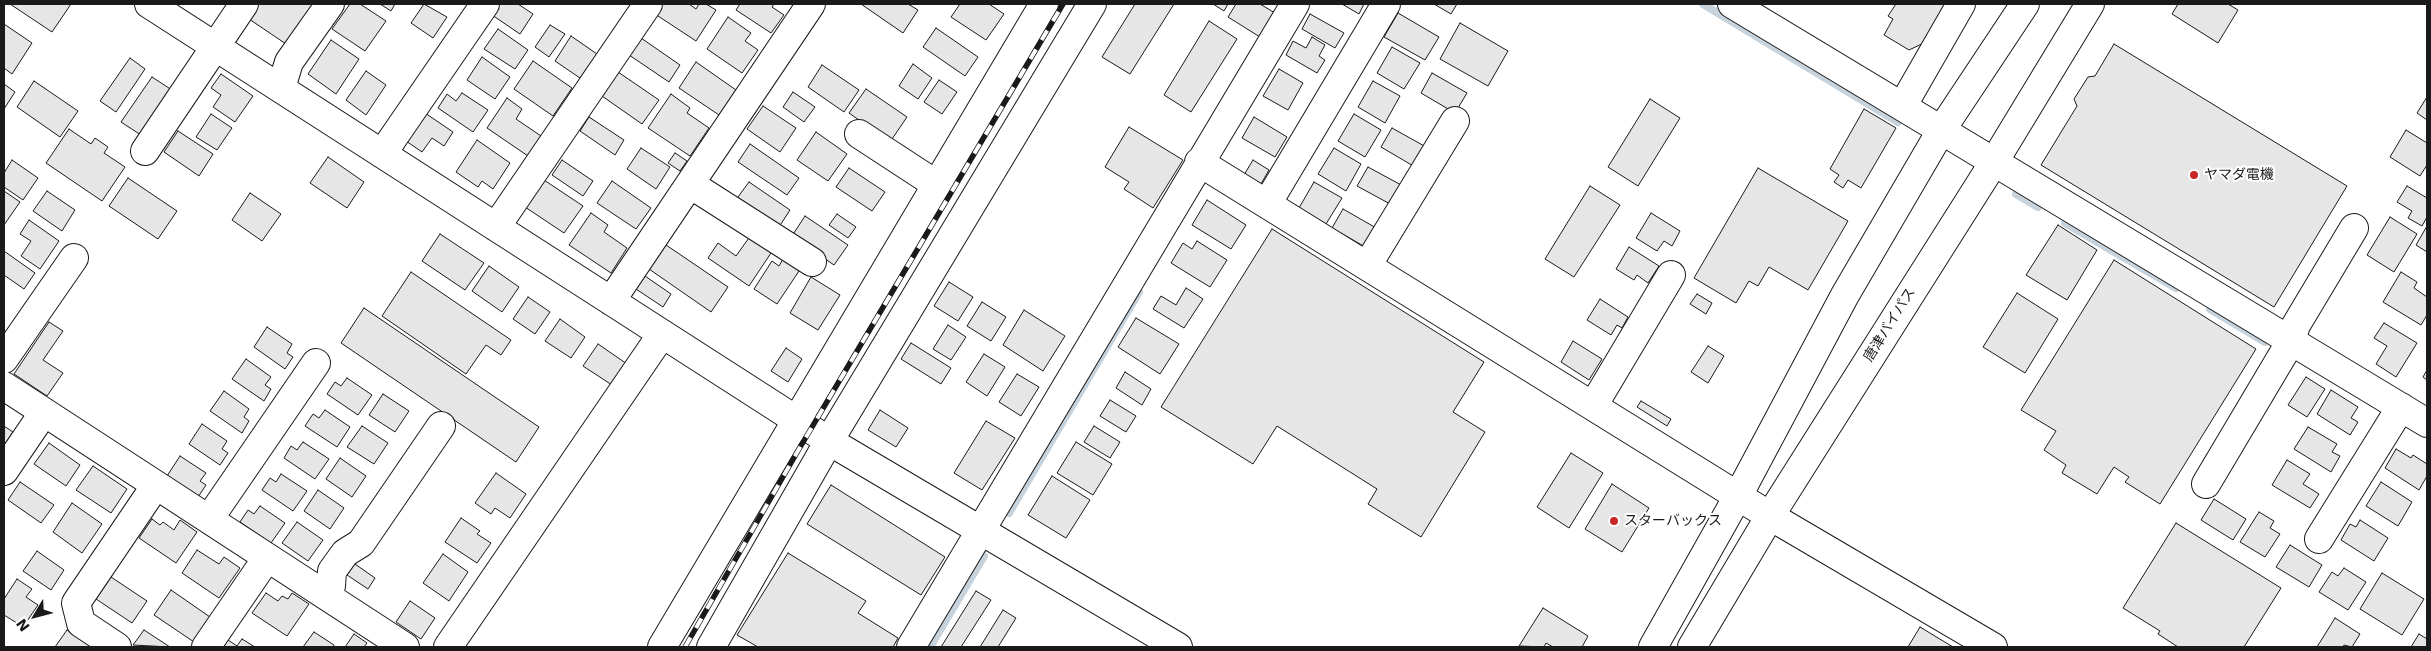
<!DOCTYPE html>
<meta charset="utf-8">
<style>
body{margin:0}
#map{position:relative;width:2431px;height:651px;overflow:hidden;background:#fff;font-family:"DejaVu Sans",sans-serif}
canvas{display:block}
.frame{position:absolute;inset:0;border:5px solid #1a1a1a;pointer-events:none}
.north{position:absolute;left:10px;top:591px;width:50px;height:50px;-webkit-text-stroke:4px #fff;paint-order:stroke;rotate:233deg;font-size:14px;font-weight:700;line-height:20px;text-align:center;color:#1a1a1a}
.north::after{content:'';display:block;margin:auto;width:18px;height:22px;background:#1a1a1a;clip-path:polygon(50% 0,100% 100%,50% 72%,0 100%)}
</style>
<div id="map">
<canvas width="2431" height="651"></canvas>
<div class="frame"></div>
<div class="north">N</div>
</div>
<script>
const g = document.querySelector('canvas').getContext('2d');
g.lineJoin = 'round';
const shape = rows => new Path2D(rows.map(r => 'M' + r).join(''));
function trace(path, color, width, dash) { g.strokeStyle = color; g.lineWidth = width; g.lineCap = dash ? 'butt' : 'round'; g.setLineDash(dash || []); g.stroke(path); }
function fillPath(path, color) { g.fillStyle = color; g.fill(path, 'evenodd'); }
function drawText(font, color, halo, rows, align = 'center') {
  g.font = font + ' "DejaVu Sans","Noto Sans JP",sans-serif'; g.lineWidth = 4; g.setLineDash([]); g.textBaseline = 'middle'; g.strokeStyle = halo; g.fillStyle = color; for (const [text, x, y, turn = 0] of rows) {
    g.save(); g.translate(x, y); g.rotate((+turn || 0) * Math.PI / 180); g.textAlign = isNaN(turn) ? turn : align; if (halo) g.strokeText(text, 0, 0); g.fillText(text, 0, 0); g.restore();
  }
}
const stream = shape([
 [1703,4,1898,122],
 [2016,194,2038,207],
 [2065,223,2176,288],
 [2210,309,2265,342],
 [1009,513,1139,292],
 [930,647,984,556]
]);
const building = shape([
 [10,4,71,4,52,32,10,4],
 [259,4,318,4,289,46,249,19,259,4],
 [350,4,360,4,386,21,365,51,332,29,350,4],
 [380,4,395,4,391,11,380,4],
 [424,4,447,17,433,38,411,23,424,4],
 [500,4,518,4,533,14,520,34,492,15,500,4],
 [662,4,689,4,696,9,699,4,706,4,716,10,696,41,655,14,662,4],
 [740,4,774,4,772,7,784,15,771,33,736,10,740,4],
 [861,4,908,4,918,10,903,33,861,4],
 [960,4,989,4,1004,14,986,40,951,17,960,4],
 [1135,4,1174,4,1130,74,1102,57,1135,4],
 [1213,4,1228,4,1224,11,1213,4],
 [1236,4,1260,4,1275,13,1260,37,1228,17,1236,4],
 [1342,4,1364,4,1359,14,1342,4],
 [1434,4,1457,4,1451,14,1434,4],
 [1896,4,1948,4,1926,42,1909,50,1884,35,1893,19,1888,16,1896,4],
 [2178,4,2228,4,2238,10,2218,43,2172,14,2178,4],
 [1398,13,1439,37,1425,60,1384,37,1398,13],
 [1310,14,1344,33,1335,48,1302,29,1310,14],
 [728,17,751,33,745,41,758,50,742,73,707,49,728,17],
 [1209,21,1237,39,1191,112,1164,95,1209,21],
 [1460,23,1508,51,1488,86,1440,59,1460,23],
 [4,24,32,43,12,74,4,68,4,24],
 [550,25,565,34,549,57,535,47,550,25],
 [936,28,978,57,965,76,923,47,936,28],
 [498,29,528,50,515,69,484,49,498,29],
 [571,36,597,54,580,78,555,61,571,36],
 [1312,37,1325,45,1319,56,1325,60,1317,73,1286,55,1293,41,1306,48,1312,37],
 [641,38,680,65,669,82,629,55,641,38],
 [331,40,359,59,336,94,308,74,331,40],
 [2114,44,2347,186,2274,307,2041,165,2077,106,2074,99,2088,77,2095,76,2114,44],
 [1392,47,1420,63,1404,89,1377,73,1392,47],
 [482,57,510,77,495,99,467,80,482,57],
 [130,58,145,69,116,112,100,101,130,58],
 [533,61,572,88,553,116,514,89,533,61],
 [696,62,736,90,719,115,679,88,696,62],
 [913,64,932,78,918,99,899,86,913,64],
 [822,65,859,90,844,112,808,87,822,65],
 [1279,69,1303,83,1288,110,1263,96,1279,69],
 [366,71,386,85,366,115,346,100,366,71],
 [618,72,659,100,642,124,602,96,618,72],
 [1432,73,1467,93,1455,113,1421,93,1432,73],
 [221,74,253,96,235,122,213,107,221,95,211,88,221,74],
 [152,77,175,92,144,137,121,122,152,77],
 [939,80,957,92,942,114,924,102,939,80],
 [34,81,78,111,60,137,17,107,34,81],
 [1373,81,1400,96,1385,123,1358,107,1373,81],
 [4,84,15,92,4,109,4,84],
 [866,89,907,117,890,142,849,113,866,89],
 [793,92,815,107,804,122,783,107,793,92],
 [462,93,488,110,473,132,438,108,447,94,456,101,462,93],
 [671,94,690,108,687,113,709,128,690,156,648,128,671,94],
 [2427,97,2427,120,2417,113,2427,97],
 [507,98,522,109,516,119,541,136,528,156,487,128,507,98],
 [1650,99,1680,118,1638,186,1608,167,1650,99],
 [763,106,796,128,780,152,747,129,763,106],
 [1864,109,1896,128,1861,188,1848,180,1843,188,1834,182,1839,175,1830,169,1864,109],
 [425,113,453,132,444,146,432,138,422,152,406,141,425,113],
 [211,114,232,128,217,150,196,137,211,114],
 [1354,114,1381,130,1365,157,1338,141,1354,114],
 [589,117,624,140,615,155,580,131,589,117],
 [1254,117,1287,137,1275,157,1242,138,1254,117],
 [1129,127,1183,160,1153,208,1124,189,1129,182,1105,167,1129,127],
 [1392,128,1426,147,1415,167,1381,147,1392,128],
 [69,129,91,144,95,138,108,147,104,153,125,167,102,201,46,163,69,129],
 [2406,130,2427,143,2427,165,2420,176,2390,157,2406,130],
 [178,131,213,154,199,176,164,152,178,131],
 [816,132,847,154,828,181,797,160,816,132],
 [477,140,510,163,493,189,482,181,478,187,456,172,477,140],
 [750,144,799,178,787,195,738,162,750,144],
 [641,148,670,167,656,189,627,169,641,148],
 [1334,148,1361,164,1346,191,1318,174,1334,148],
 [675,153,687,161,680,171,668,163,675,153],
 [328,157,364,182,347,208,310,183,328,157],
 [12,160,38,178,23,200,4,187,4,173,12,160],
 [562,160,593,181,583,196,552,175,562,160],
 [1253,160,1269,170,1261,184,1244,175,1253,160],
 [1368,167,1403,186,1392,205,1357,186,1368,167],
 [849,168,885,192,872,211,836,187,849,168],
 [1758,168,1848,221,1808,290,1769,267,1758,286,1749,281,1736,303,1694,278,1758,168],
 [128,178,177,211,158,239,109,206,128,178],
 [544,180,583,206,564,233,525,207,544,180],
 [612,181,651,208,636,229,597,203,612,181],
 [749,182,790,210,777,230,735,201,749,182],
 [1314,182,1342,198,1326,224,1299,208,1314,182],
 [1590,186,1620,205,1574,277,1545,259,1590,186],
 [2407,186,2427,198,2427,217,2422,226,2408,218,2412,211,2397,202,2407,186],
 [4,191,20,202,4,225,4,191],
 [47,191,75,210,62,231,33,211,47,191],
 [250,193,281,214,262,241,232,220,250,193],
 [1207,200,1246,225,1231,249,1192,225,1207,200],
 [1343,209,1378,229,1367,248,1332,228,1343,209],
 [591,213,608,225,604,232,627,248,611,273,569,245,591,213],
 [1651,213,1680,231,1672,246,1664,241,1657,251,1636,238,1651,213],
 [837,214,856,227,848,238,829,225,837,214],
 [805,216,848,245,834,265,792,236,805,216],
 [2390,217,2417,234,2394,272,2367,255,2390,217],
 [29,220,59,241,40,269,21,256,31,241,20,234,29,220],
 [2058,225,2097,250,2067,300,2026,275,2058,225],
 [2427,226,2427,252,2416,245,2427,226],
 [1272,229,1484,362,1453,412,1485,432,1421,537,1368,504,1377,489,1277,426,1253,464,1161,407,1272,229],
 [440,234,484,263,465,290,422,261,440,234],
 [751,235,773,250,749,286,708,258,718,243,736,256,751,235],
 [1197,241,1227,260,1210,287,1171,263,1183,243,1192,249,1197,241],
 [666,245,728,287,711,312,649,269,666,245],
 [1629,247,1659,266,1648,283,1637,275,1634,280,1616,269,1629,247],
 [4,251,35,273,24,289,4,275,4,251],
 [783,259,799,271,777,304,754,289,772,261,779,266,783,259],
 [2114,260,2256,349,2160,504,2125,482,2129,477,2114,467,2097,494,2062,473,2066,465,2044,450,2056,431,2021,410,2114,260],
 [489,266,519,287,502,312,472,291,489,266],
 [411,272,511,340,501,355,486,345,466,374,382,316,411,272],
 [2401,272,2417,282,2414,288,2427,297,2427,315,2421,325,2383,302,2401,272],
 [645,276,671,294,663,307,636,289,645,276],
 [811,277,840,295,818,330,790,313,811,277],
 [949,282,973,297,958,321,934,306,949,282],
 [1186,288,1203,299,1184,328,1153,309,1161,296,1176,305,1186,288],
 [2017,293,2058,319,2025,373,1983,347,2017,293],
 [1697,294,1712,303,1706,314,1690,304,1697,294],
 [528,297,550,312,535,334,513,319,528,297],
 [1600,299,1628,317,1622,328,1617,325,1611,335,1587,320,1600,299],
 [982,302,1006,317,991,341,967,326,982,302],
 [364,308,539,427,516,462,341,343,364,308],
 [1024,310,1065,336,1043,371,1003,345,1024,310],
 [1136,318,1179,344,1160,374,1118,347,1136,318],
 [560,319,585,337,571,358,545,341,560,319],
 [49,322,63,331,43,360,63,373,47,396,14,374,49,322],
 [2384,323,2417,343,2396,377,2376,364,2387,346,2374,338,2384,323],
 [948,325,966,337,951,360,933,349,948,325],
 [267,327,292,344,287,353,293,357,285,369,254,347,267,327],
 [1573,341,1602,359,1589,380,1561,362,1573,341],
 [911,343,951,368,941,384,901,359,911,343],
 [598,344,627,364,612,385,583,366,598,344],
 [1708,346,1724,356,1708,383,1691,372,1708,346],
 [786,348,802,359,788,382,771,371,786,348],
 [984,354,1005,367,987,396,966,382,984,354],
 [246,359,271,377,265,385,271,389,264,401,232,379,246,359],
 [2427,370,2427,380,2423,377,2427,370],
 [1125,372,1151,389,1142,405,1116,388,1125,372],
 [1017,374,1039,387,1021,416,999,402,1017,374],
 [2306,377,2325,389,2307,417,2288,405,2306,377],
 [347,378,372,395,358,415,327,394,335,382,341,386,347,378],
 [2331,390,2358,407,2351,418,2358,422,2350,435,2317,414,2331,390],
 [224,391,249,409,244,417,249,421,242,433,210,411,224,391],
 [383,394,409,411,395,432,369,415,383,394],
 [1110,400,1136,416,1126,432,1100,416,1110,400],
 [1641,401,1671,419,1667,426,1637,407,1641,401],
 [325,410,350,427,337,447,305,426,313,414,319,418,325,410],
 [880,410,908,428,896,447,868,430,880,410],
 [986,421,1015,438,982,490,954,473,986,421],
 [202,424,227,441,222,449,228,453,220,465,189,444,202,424],
 [4,426,13,432,4,445,4,426],
 [362,426,388,443,374,464,347,447,362,426],
 [1094,426,1120,442,1110,458,1084,442,1094,426],
 [2308,427,2337,444,2332,452,2340,456,2331,472,2294,449,2308,427],
 [303,442,329,459,315,479,284,458,291,446,297,450,303,442],
 [1076,442,1112,464,1093,495,1057,473,1076,442],
 [49,443,80,465,66,486,34,464,49,443],
 [2396,449,2411,458,2413,455,2427,464,2427,476,2419,490,2385,468,2396,449],
 [1571,453,1603,473,1569,528,1537,507,1571,453],
 [180,456,206,473,200,481,206,485,198,497,167,476,180,456],
 [340,458,366,476,352,497,326,479,340,458],
 [2287,460,2310,474,2303,484,2319,494,2310,508,2272,485,2287,460],
 [93,466,127,489,111,513,76,490,93,466],
 [496,473,526,494,510,518,495,508,491,514,475,503,496,473],
 [281,474,307,491,293,511,262,490,270,478,276,482,281,474],
 [1052,476,1090,500,1066,538,1028,515,1052,476],
 [20,482,54,505,41,523,8,500,20,482],
 [2381,482,2412,502,2398,526,2366,506,2381,482],
 [1612,484,1649,508,1622,552,1585,529,1612,484],
 [831,485,945,557,921,595,807,524,831,485],
 [318,490,344,508,330,529,304,511,318,490],
 [2214,499,2246,519,2233,540,2201,520,2214,499],
 [72,503,102,524,82,553,53,532,72,503],
 [260,506,285,523,271,543,240,522,248,510,254,514,260,506],
 [2259,512,2274,521,2270,528,2280,534,2265,557,2240,542,2259,512],
 [461,518,480,531,477,534,491,543,477,563,445,542,461,518],
 [152,519,160,525,163,522,174,530,180,520,197,532,176,563,139,538,152,519],
 [2360,520,2388,538,2374,561,2341,540,2350,524,2356,527,2360,520],
 [297,522,323,540,308,561,282,543,297,522],
 [2176,523,2281,588,2244,647,2178,647,2158,634,2160,631,2123,608,2176,523],
 [2290,545,2322,565,2309,587,2276,567,2290,545],
 [197,550,219,564,224,557,240,568,219,598,182,573,197,550],
 [37,551,64,570,51,590,23,571,37,551],
 [788,553,866,601,858,613,898,638,893,647,758,647,737,635,788,553],
 [443,554,468,572,449,601,423,583,443,554],
 [355,564,375,578,368,589,347,575,355,564],
 [2344,568,2366,582,2348,610,2319,592,2332,572,2338,576,2344,568],
 [2382,573,2424,599,2402,635,2360,609,2382,573],
 [111,577,147,601,132,623,96,599,111,577],
 [17,579,32,589,26,597,38,605,23,627,4,615,4,599,17,579],
 [171,590,210,617,194,642,154,615,171,590],
 [976,591,991,600,961,647,941,647,976,591],
 [266,593,278,601,282,596,288,599,292,593,309,604,287,636,252,613,266,593],
 [410,601,435,618,421,639,396,622,410,601],
 [1543,608,1588,636,1582,647,1553,647,1546,643,1544,647,1519,646,1543,608],
 [1003,610,1016,618,998,647,980,647,1003,610],
 [2335,618,2360,634,2352,647,2344,645,2343,647,2317,647,2335,618],
 [1920,627,1953,647,1908,647,1920,627],
 [67,630,92,647,55,647,67,630],
 [144,630,170,647,133,645,144,630],
 [314,632,334,645,333,647,303,647,314,632],
 [354,634,367,643,364,647,345,647,354,634],
 [2419,634,2427,639,2427,647,2411,647,2419,634],
 [242,639,255,647,223,647,228,640,237,646,242,639]
]);
const minor = shape([
 [149,4,829,441,1178,647],
 [1732,4,2427,423],
 [281,88,289,62,330,4],
 [1903,105,1961,4],
 [859,134,937,185],
 [145,151,244,4],
 [382,154,485,4],
 [1199,162,1770,516,1993,647],
 [690,184,812,262],
 [1267,204,1386,4],
 [496,227,648,4],
 [1367,266,1455,121],
 [611,301,811,4],
 [4,359,74,258],
 [4,386,405,647],
 [1593,406,1671,275],
 [4,471,44,412],
 [2206,484,2291,341,2296,325,2354,228],
 [209,519,316,363],
 [2319,539,2401,407],
 [325,595,331,586,332,571,345,553,361,543,441,426],
 [117,647,81,623,76,603,156,485],
 [206,647,267,558],
 [448,647,662,334],
 [662,647,1044,4],
 [711,647,829,441,1092,4],
 [911,647,1295,4]
]);
const highway = shape([
 [1653,647,1738,496,1845,295,1942,129,2025,4],
 [1692,647,1770,516,1994,162,2090,4]
]);
const rail = shape([
 [685,647,799,449,1063,4]
]);
const markers = [
 [2194,175,5,"#c62828"],
 [1614,521,5,"#c62828"]
];
const poiNames = [
 ["ヤマダ電機",2204,175],
 ["スターバックス",1624,521]
];
const streetNames = [
 ["唐津バイパス",1890,325,-58]
];
trace(stream, '#c6d2dc', 8);
fillPath(building, '#e6e6e6');
trace(building, '#1a1a1a', 1);
trace(minor, '#1a1a1a', 30);
trace(highway, '#1a1a1a', 30);
trace(minor, '#fff', 28);
trace(highway, '#fff', 28);
trace(rail, '#1a1a1a', 5.5);
trace(rail, '#fff', 4, [11]);
for (const [x, y, r, color] of markers) { const dot = new Path2D(); dot.arc(x, y, r, 0, 2 * Math.PI); g.fillStyle = color; g.fill(dot); trace(dot, '#fff', 2); }
drawText('14px', '#1a1a1a', '#fff', poiNames, 'left');
drawText('14px', '#1a1a1a', '#fff', streetNames);
</script>
